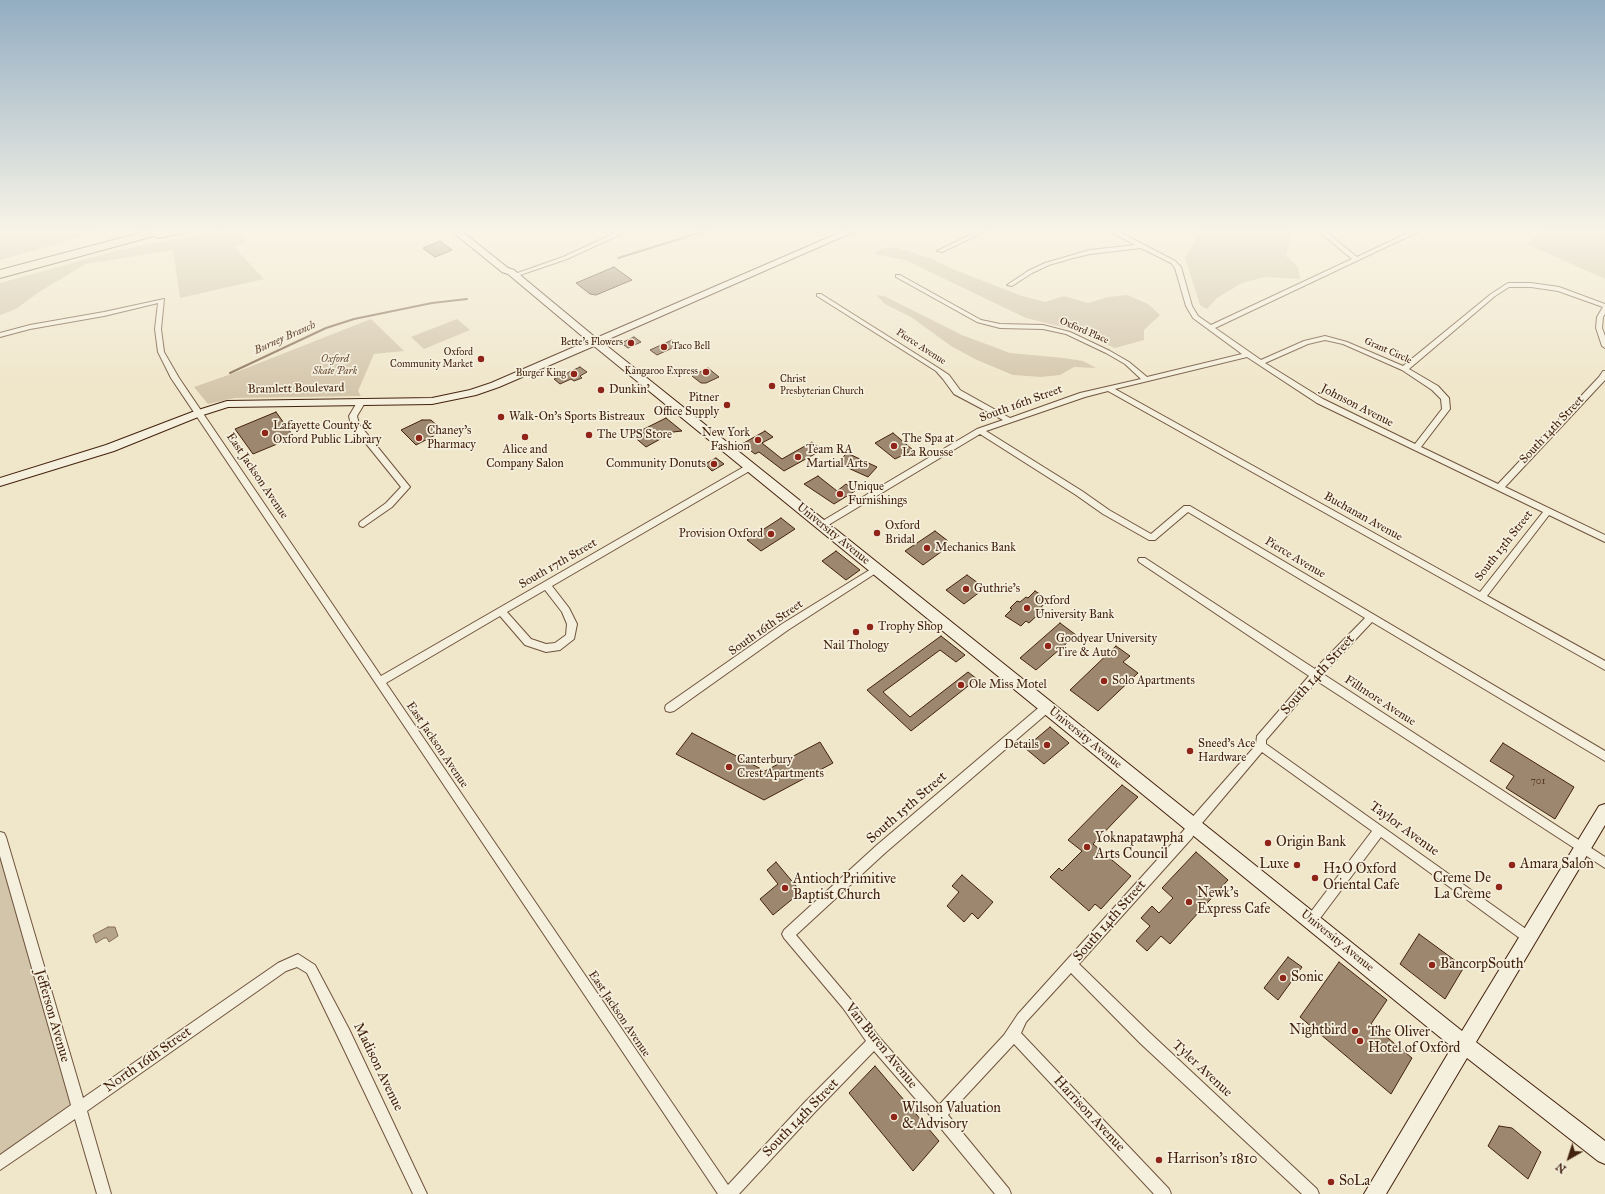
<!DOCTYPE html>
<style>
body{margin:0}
#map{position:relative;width:1605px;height:1194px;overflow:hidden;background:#f0e6ca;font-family:"IM FELL Great Primer",serif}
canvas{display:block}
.north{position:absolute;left:1549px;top:1138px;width:40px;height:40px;-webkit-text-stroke:3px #f5efdd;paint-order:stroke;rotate:219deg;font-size:11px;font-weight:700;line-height:16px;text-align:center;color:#43220d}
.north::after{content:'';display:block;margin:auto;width:14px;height:18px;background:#43220d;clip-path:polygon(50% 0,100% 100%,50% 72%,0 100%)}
</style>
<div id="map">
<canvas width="1605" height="1194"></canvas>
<div class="north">N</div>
</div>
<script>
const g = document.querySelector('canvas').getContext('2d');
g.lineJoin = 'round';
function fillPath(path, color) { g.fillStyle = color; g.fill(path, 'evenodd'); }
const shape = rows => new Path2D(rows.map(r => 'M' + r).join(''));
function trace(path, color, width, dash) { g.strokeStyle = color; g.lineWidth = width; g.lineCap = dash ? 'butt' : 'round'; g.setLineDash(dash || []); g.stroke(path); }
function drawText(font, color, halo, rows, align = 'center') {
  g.font = font + ' "IM FELL Great Primer",serif'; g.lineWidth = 3.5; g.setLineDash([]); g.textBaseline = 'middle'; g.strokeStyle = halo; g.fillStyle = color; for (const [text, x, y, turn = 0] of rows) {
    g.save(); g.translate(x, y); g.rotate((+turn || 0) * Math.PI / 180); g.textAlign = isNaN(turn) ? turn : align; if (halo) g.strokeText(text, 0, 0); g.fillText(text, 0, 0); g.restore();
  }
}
const green = shape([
 [0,229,109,229,0,260],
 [1195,229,1290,229,1292,231,1286,256,1298,267,1300,279,1265,277,1242,283,1217,298,1207,309,1200,305,1185,258,1196,239],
 [1548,229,1605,229,1605,279,1527,244],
 [219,231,234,232,247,242,234,247,264,279,180,298,173,250,86,264,39,292,16,309,0,315,0,283,115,251,183,237],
 [894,247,930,258,955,270,1022,296,1045,302,1064,296,1088,303,1108,297,1127,295,1148,304,1160,315,1144,330,1144,340,1115,348,1070,329,1026,318,905,260,873,254,881,249],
 [876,295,884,296,962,335,1010,353,1064,358,1083,361,1096,368,1074,367,1060,375,1041,377,1013,375,977,360,951,346,911,317,885,304],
 [371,319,404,351,374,354,358,391,361,396,235,398,208,404,194,387,234,373],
 [457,319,470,330,424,349,411,337],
 [0,837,79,1110,0,1163]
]);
const water = shape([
 [108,927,115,927,118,936,109,942,107,938,104,938,96,943,93,935,108,927]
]);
const stream = shape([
 [618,258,712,229],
 [230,373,326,328,354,319,432,303,467,299]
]);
const building = shape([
 [440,241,452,250,435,257,423,248,440,241],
 [614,267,632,280,596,295,590,294,576,283,614,267],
 [634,337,641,342,628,348,621,343,634,337],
 [672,340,679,345,657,355,650,350,672,340],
 [580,367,587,372,580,376,582,378,574,381,571,379,560,384,554,379,580,367],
 [708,368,719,377,706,383,701,383,692,376,708,368],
 [276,412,294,437,253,454,235,429,276,412],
 [666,418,682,431,673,432,646,447,632,435,666,418],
 [422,420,431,420,443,431,416,445,401,430,422,420],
 [765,431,773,437,762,443,782,459,812,442,822,450,784,471,759,452,755,454,742,444,765,431],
 [893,433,913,450,895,459,875,443,893,433],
 [847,453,877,467,868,477,837,463,847,453],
 [716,458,724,464,712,471,705,464,716,458],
 [818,476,837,491,846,484,855,491,834,504,804,484,818,476],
 [781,518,795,529,761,551,747,540,781,518],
 [935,531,948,541,941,546,945,549,923,565,905,551,935,531],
 [836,551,860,570,846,580,822,561,836,551],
 [967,575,985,588,964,604,946,590,967,575],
 [1035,591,1049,600,1041,607,1044,609,1029,623,1026,621,1021,626,1005,616,1012,609,1010,608,1017,601,1020,602,1026,597,1028,598,1035,591],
 [1060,623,1076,635,1036,670,1020,658,1060,623],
 [941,636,965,655,956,662,940,650,883,692,910,717,968,672,977,679,911,731,867,690,941,636],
 [1116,646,1130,656,1123,662,1138,673,1098,711,1070,690,1116,646],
 [1050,727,1069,743,1044,764,1025,748,1050,727],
 [692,733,765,771,820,742,833,763,764,800,676,754,692,733],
 [1503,743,1574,787,1555,819,1506,788,1514,776,1490,761,1503,743],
 [1122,785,1138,797,1093,844,1131,876,1101,909,1095,904,1089,911,1050,877,1059,868,1062,871,1082,851,1068,840,1122,785],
 [1196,852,1228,880,1170,944,1161,936,1147,951,1136,941,1150,926,1141,918,1152,906,1159,913,1173,898,1162,888,1196,852],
 [776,862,801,892,773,915,760,899,778,884,767,870,776,862],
 [962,875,993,902,978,919,972,913,964,922,947,906,959,892,952,886,962,875],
 [1419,934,1464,967,1445,999,1400,964,1419,934],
 [1288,957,1302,967,1278,1000,1264,988,1288,957],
 [1339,962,1387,1000,1371,1024,1412,1058,1391,1094,1300,1017,1339,962],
 [875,1066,939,1141,913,1171,849,1093,875,1066],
 [1499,1126,1512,1128,1541,1152,1528,1179,1488,1146,1499,1126]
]);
const street = shape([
 [624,229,632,229,567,259,517,276,512,275,563,257,624,229],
 [982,229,990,229,942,252,937,251,982,229],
 [1106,229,1114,229,1175,261,1181,267,1192,306,1198,316,1211,325,1352,259,1316,229,1323,229,1357,257,1416,229,1424,229,1215,328,1261,360,1304,341,1325,336,1347,342,1403,366,1491,294,1508,283,1531,283,1559,287,1605,304,1605,314,1603,317,1602,328,1605,336,1605,348,1602,346,1596,328,1597,317,1603,307,1558,291,1531,287,1509,287,1495,296,1409,369,1438,386,1449,398,1450,409,1421,447,1498,484,1599,377,1603,371,1605,371,1605,380,1505,487,1605,535,1605,542,1549,515,1487,596,1605,661,1605,670,1108,391,1085,397,986,431,1082,491,1109,510,1151,534,1184,506,1190,506,1605,751,1605,761,1372,622,1323,674,1605,857,1605,868,1317,681,1266,740,1266,744,1533,934,1535,938,1533,942,1529,944,1525,942,1381,837,1315,925,1311,927,1307,925,1305,921,1307,917,1372,831,1262,752,1197,829,1192,838,1079,964,1150,1033,1317,1189,1319,1194,1302,1194,1140,1043,1071,973,1026,1022,1021,1033,1169,1189,1171,1194,1154,1194,1014,1044,948,1115,1009,1189,1011,1194,995,1194,934,1120,874,1051,815,1112,739,1194,718,1194,171,378,158,352,155,329,158,303,104,316,30,329,0,337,0,333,30,325,104,312,164,299,161,329,164,352,179,378,381,676,747,465,753,465,754,467,753,469,552,586,569,608,577,624,574,639,560,650,546,652,525,645,500,616,386,683,728,1185,805,1102,866,1041,843,1008,784,938,782,934,784,930,877,845,1043,704,1047,703,1051,704,1052,707,1051,710,885,853,796,935,851,1000,879,1037,939,1105,1004,1035,1018,1014,1184,830,1189,821,1256,745,1257,736,1309,676,1139,562,1138,560,1139,558,1145,558,1315,669,1365,618,1188,512,1155,540,1149,540,1103,514,1076,495,980,434,825,527,819,527,818,525,819,523,977,429,1003,420,954,394,943,379,936,371,817,296,817,294,821,294,940,369,949,375,960,390,1010,418,1080,393,1141,379,1125,364,1106,353,1066,334,1043,329,1000,328,977,322,896,277,896,275,900,275,981,320,1000,324,1043,325,1070,332,1110,351,1129,362,1147,377,1242,354,1193,318,1186,306,1175,268,1171,263,1141,248,1090,254,1073,258,1049,265,1032,273,1012,286,1007,285,1028,271,1045,263,1090,250,1135,245,1106,229],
 [1325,340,1343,344,1402,370,1432,390,1441,399,1442,409,1415,444,1323,399,1265,363,1308,344,1325,340],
 [1247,357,1317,403,1543,512,1480,592,1115,389,1247,357],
 [545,590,562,612,567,624,566,635,555,643,546,644,531,639,507,612,545,590],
 [359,399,362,399,366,401,357,416,359,424,410,487,392,507,363,527,360,526,359,524,360,522,386,503,401,487,351,425,349,416,359,399],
 [876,566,880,569,879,571,788,630,674,711,670,712,666,711,665,708,666,705,782,624,876,566],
 [0,832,4,833,6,837,83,1098,278,963,298,954,315,965,349,1029,427,1194,413,1194,339,1039,307,973,297,967,286,971,87,1111,111,1194,97,1194,75,1119,0,1170,0,1155,71,1105,0,856,0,832]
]);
const secondary = shape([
 [449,229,459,229,508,268,514,270,596,338,848,229,860,229,602,342,1462,1031,1599,806,1605,804,1605,825,1476,1042,1605,1141,1605,1164,1598,1161,1467,1058,1386,1194,1364,1194,1452,1047,594,346,499,387,476,395,432,404,228,407,203,415,114,451,0,486,0,478,106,445,195,411,227,401,432,398,470,390,491,383,588,341,508,274,502,272,449,229]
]);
const highway = shape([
 [155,229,193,229,192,231,159,238,154,236,0,278,0,270,155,229]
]);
const markers = [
 [631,343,4,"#8f2418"],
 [664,347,4,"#8f2418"],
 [481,359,4,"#8f2418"],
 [706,372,4,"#8f2418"],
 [574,374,4,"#8f2418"],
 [772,386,4,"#8f2418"],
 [601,390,4,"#8f2418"],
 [727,405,4,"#8f2418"],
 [501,417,4,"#8f2418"],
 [265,433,4,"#8f2418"],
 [589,435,4,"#8f2418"],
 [525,437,4,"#8f2418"],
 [419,438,4,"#8f2418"],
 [758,440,4,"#8f2418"],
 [894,446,4,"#8f2418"],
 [798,457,4,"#8f2418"],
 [714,464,4,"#8f2418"],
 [840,494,4,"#8f2418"],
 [877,533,4,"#8f2418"],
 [771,534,4,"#8f2418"],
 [927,548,4,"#8f2418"],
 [966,589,4,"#8f2418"],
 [1027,608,4,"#8f2418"],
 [870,627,4,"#8f2418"],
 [856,632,4,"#8f2418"],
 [1048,646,4,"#8f2418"],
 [1104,681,4,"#8f2418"],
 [961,685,4,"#8f2418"],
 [1047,745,4,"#8f2418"],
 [1190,751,4,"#8f2418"],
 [729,767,4,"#8f2418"],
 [1268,843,4,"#8f2418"],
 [1087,847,4,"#8f2418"],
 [1297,865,4,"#8f2418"],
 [1512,865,4,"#8f2418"],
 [1315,878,4,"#8f2418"],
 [1499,887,4,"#8f2418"],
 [785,888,4,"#8f2418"],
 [1189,902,4,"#8f2418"],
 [1432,965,4,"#8f2418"],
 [1283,978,4,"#8f2418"],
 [1355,1031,4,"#8f2418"],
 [1360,1041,4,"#8f2418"],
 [894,1117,4,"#8f2418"],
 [1159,1160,4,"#8f2418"],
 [1331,1182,4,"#8f2418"]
];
const farStreetnames = [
 ["Oxford Place",1084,331,23],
 ["Pierce Avenue",921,347,33],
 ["Grant Circle",1388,351,24]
];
const farPoinames = [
 ["Bette's Flowers",623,343],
 ["Taco Bell",672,347,"left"],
 ["Oxford",473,353],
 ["Community Market",473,365],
 ["Kangaroo Express",698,372],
 ["Burger King",566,374],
 ["Christ",780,380,"left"],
 ["Presbyterian Church",780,392,"left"]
];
const farParknames = [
 ["Oxford",335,360],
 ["Skate Park",335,372]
];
const numberNames = [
 ["701",1538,782]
];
const farWaternames = [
 ["Burney Branch",285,338,-24]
];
const streetNames = [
 ["Bramlett Boulevard",296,389,-1],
 ["South 16th Street",1021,404,-20],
 ["Johnson Avenue",1357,406,27],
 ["South 14th Street",1552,430,-47],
 ["East Jackson Avenue",257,476,56],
 ["Buchanan Avenue",1363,517,29],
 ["University Avenue",833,534,39],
 ["South 13th Street",1504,546,-52],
 ["Pierce Avenue",1295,558,31],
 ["South 17th Street",558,564,-30],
 ["South 16th Street",766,628,-35],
 ["Fillmore Avenue",1380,701,33],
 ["University Avenue",1085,738,39],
 ["East Jackson Avenue",437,745,56],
 ["University Avenue",1337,941,39],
 ["East Jackson Avenue",619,1014,56]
];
const poiNames = [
 ["Dunkin'",609,390],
 ["Pitner",719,398,"right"],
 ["Office Supply",719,412,"right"],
 ["Walk-On's Sports Bistreaux",509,417],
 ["Lafayette County &",273,426],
 ["Oxford Public Library",273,440],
 ["Chaney's",427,431],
 ["Pharmacy",427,445],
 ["New York",750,433,"right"],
 ["Fashion",750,447,"right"],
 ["The UPS Store",597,435],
 ["The Spa at",902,439],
 ["La Rousse",902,453],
 ["Alice and",525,450,"center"],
 ["Company Salon",525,464,"center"],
 ["Team RA",806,450],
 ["Martial Arts",806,464],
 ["Community Donuts",706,464,"right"],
 ["Unique",848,487],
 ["Furnishings",848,501],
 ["Oxford",885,526],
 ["Bridal",885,540],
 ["Provision Oxford",763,534,"right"],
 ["Mechanics Bank",935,548],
 ["Guthrie's",974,589],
 ["Oxford",1035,601],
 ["University Bank",1035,615],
 ["Trophy Shop",878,627],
 ["Goodyear University",1056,639],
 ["Tire & Auto",1056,653],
 ["Nail Thology",856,646,"center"],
 ["Solo Apartments",1112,681],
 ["Ole Miss Motel",969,685],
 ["Sneed's Ace",1198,744],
 ["Hardware",1198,758],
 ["Details",1039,745,"right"],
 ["Canterbury",737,760],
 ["Crest Apartments",737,774]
];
const nearStreetnames = [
 ["South 14th Street",1318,675,-48],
 ["South 15th Street",907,808,-41],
 ["Taylor Avenue",1404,829,36],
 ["South 14th Street",1110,921,-49],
 ["Jefferson Avenue",52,1016,74],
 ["Van Buren Avenue",881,1046,51],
 ["North 16th Street",148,1060,-35],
 ["Madison Avenue",378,1067,64],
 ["Tyler Avenue",1202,1069,43],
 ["Harrison Avenue",1089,1114,47],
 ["South 14th Street",801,1118,-46]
];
const nearPoinames = [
 ["Yoknapatawpha",1095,839],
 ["Arts Council",1095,855],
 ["Origin Bank",1276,843],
 ["Luxe",1289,865,"right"],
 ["Amara Salon",1520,865],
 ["H2O Oxford",1323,870],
 ["Oriental Cafe",1323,886],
 ["Creme De",1491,879,"right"],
 ["La Creme",1491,895,"right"],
 ["Antioch Primitive",793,880],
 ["Baptist Church",793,896],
 ["Newk's",1197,894],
 ["Express Cafe",1197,910],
 ["BancorpSouth",1440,965],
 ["Sonic",1291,978],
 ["Nightbird",1347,1031,"right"],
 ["The Oliver",1368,1033],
 ["Hotel of Oxford",1368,1049],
 ["Wilson Valuation",902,1109],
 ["& Advisory",902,1125],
 ["Harrison's 1810",1167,1160],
 ["SoLa",1339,1182]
];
fillPath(green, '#d3c5aa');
fillPath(water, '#b5a38a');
trace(water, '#876f58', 1);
trace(stream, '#876f58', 2);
fillPath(building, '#9d886f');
trace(building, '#43220d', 1);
trace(street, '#6e533c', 2);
trace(secondary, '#43220d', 2);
trace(highway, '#43220d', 2);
fillPath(street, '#f5efdd');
fillPath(secondary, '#f5efdd');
fillPath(highway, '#f0e6ca');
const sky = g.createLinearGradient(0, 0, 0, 396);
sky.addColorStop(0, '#93adc2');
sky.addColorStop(0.58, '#f8f4e7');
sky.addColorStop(1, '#f8f4e700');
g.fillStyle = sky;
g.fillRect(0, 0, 1605, 396);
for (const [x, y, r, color] of markers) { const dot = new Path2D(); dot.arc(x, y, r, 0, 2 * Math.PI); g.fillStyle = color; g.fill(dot); trace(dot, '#f5efdd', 1.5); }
drawText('10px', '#43220d', '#f5efdd', farStreetnames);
drawText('10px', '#43220d', '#f5efdd', farPoinames, 'right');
drawText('italic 10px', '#674b34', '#f5efdd', farParknames);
drawText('10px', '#5a3c26', null, numberNames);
drawText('italic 11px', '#6b4f39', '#f5efdd', farWaternames);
drawText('12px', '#43220d', '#f5efdd', streetNames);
drawText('12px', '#43220d', '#f5efdd', poiNames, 'left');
drawText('14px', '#43220d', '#f5efdd', nearStreetnames);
drawText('14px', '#43220d', '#f5efdd', nearPoinames, 'left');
</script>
